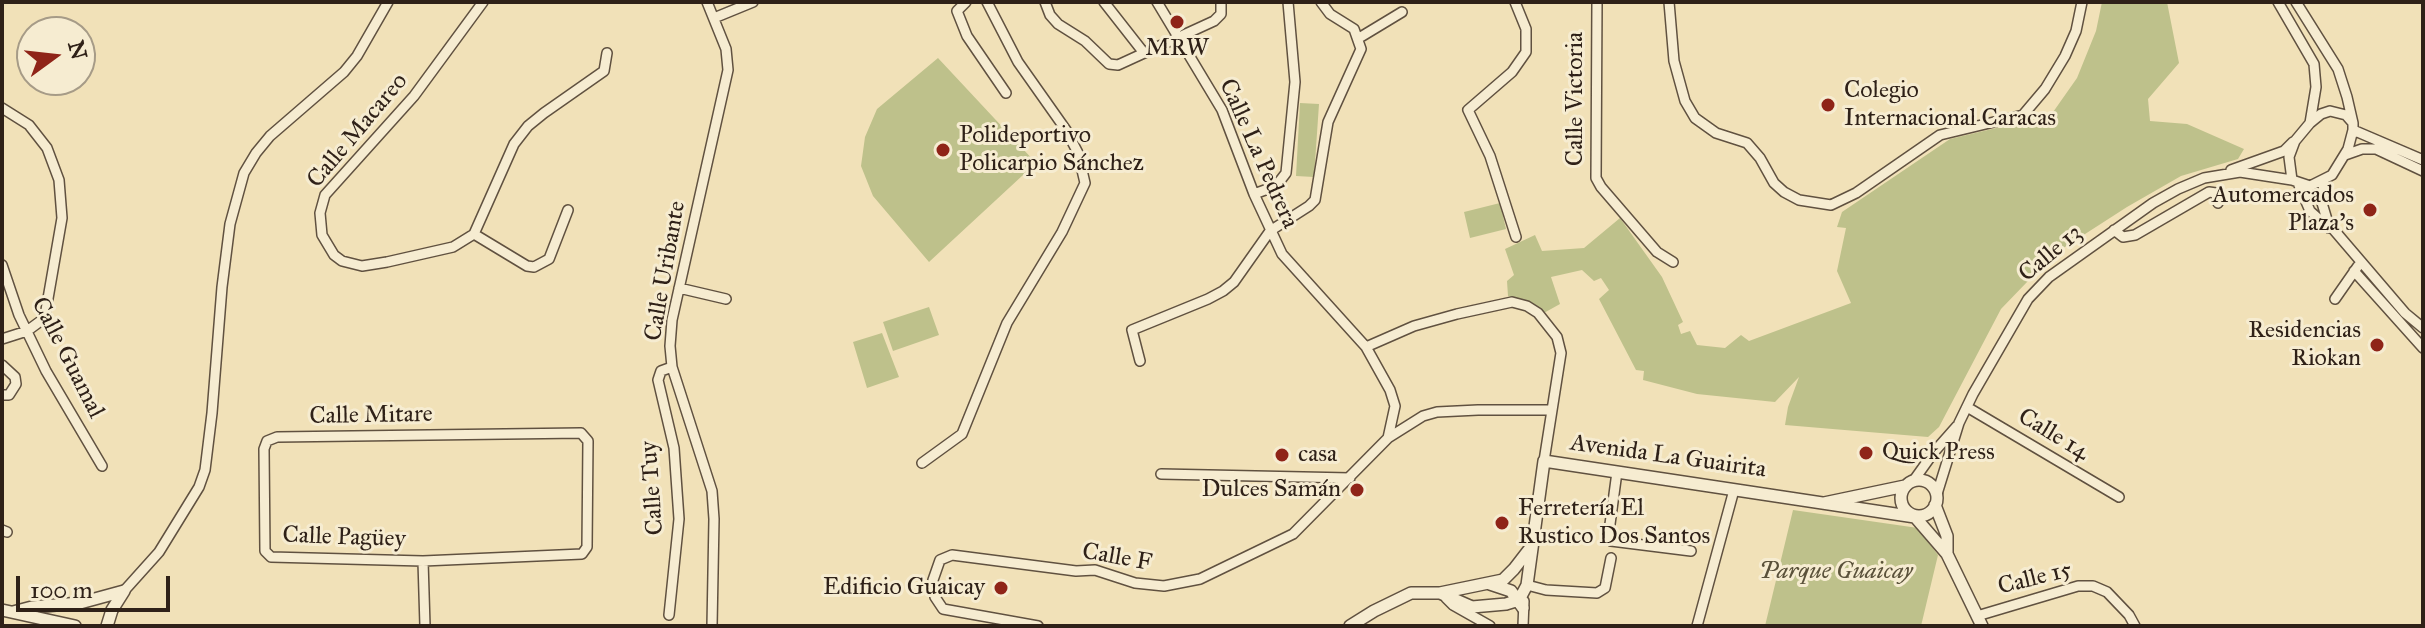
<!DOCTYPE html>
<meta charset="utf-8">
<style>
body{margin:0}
#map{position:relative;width:2425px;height:628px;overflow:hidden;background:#f1e1b8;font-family:"IM FELL Great Primer",serif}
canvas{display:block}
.frame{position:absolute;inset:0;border:4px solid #2f2118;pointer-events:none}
.north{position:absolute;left:16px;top:16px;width:80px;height:80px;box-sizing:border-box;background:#f6ecd1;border:2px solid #a69b87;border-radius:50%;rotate:75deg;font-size:22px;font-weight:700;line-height:32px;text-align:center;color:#2f2118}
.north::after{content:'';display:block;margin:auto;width:28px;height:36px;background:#8f2418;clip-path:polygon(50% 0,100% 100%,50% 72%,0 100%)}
.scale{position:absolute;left:16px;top:576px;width:154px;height:36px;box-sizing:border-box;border:4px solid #2f2118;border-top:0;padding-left:10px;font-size:24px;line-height:28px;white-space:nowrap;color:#2f2118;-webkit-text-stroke:6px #f6ecd1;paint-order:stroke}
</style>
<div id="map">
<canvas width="2425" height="628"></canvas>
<div class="frame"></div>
<div class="north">N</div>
<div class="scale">100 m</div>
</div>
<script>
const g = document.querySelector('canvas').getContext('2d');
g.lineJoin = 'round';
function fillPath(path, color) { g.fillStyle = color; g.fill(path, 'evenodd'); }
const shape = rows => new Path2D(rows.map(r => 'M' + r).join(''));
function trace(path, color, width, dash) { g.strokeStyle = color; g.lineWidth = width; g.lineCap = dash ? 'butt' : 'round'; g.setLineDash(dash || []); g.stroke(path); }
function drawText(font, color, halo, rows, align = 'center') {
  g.font = font + ' "IM FELL Great Primer",serif'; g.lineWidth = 6; g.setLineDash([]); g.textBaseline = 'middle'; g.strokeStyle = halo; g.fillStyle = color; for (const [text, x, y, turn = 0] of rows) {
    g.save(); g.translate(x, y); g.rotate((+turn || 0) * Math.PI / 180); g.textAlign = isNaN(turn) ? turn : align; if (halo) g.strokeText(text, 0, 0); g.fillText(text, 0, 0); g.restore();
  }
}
const green = shape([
 [2102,2,2167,2,2179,63,2148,99,2150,121,2187,124,2244,149,2238,159,2181,176,2127,207,2054,254,2001,309,1939,427,1928,437,1785,425,1788,407,1799,377,1775,402,1697,394,1643,380,1644,371,1636,370,1599,299,1609,290,1601,278,1594,281,1582,270,1551,277,1560,304,1542,314,1532,305,1508,296,1507,281,1514,275,1505,249,1535,235,1542,251,1584,248,1620,218,1662,277,1683,322,1678,325,1681,334,1690,331,1697,345,1725,348,1741,335,1749,341,1851,303,1837,271,1846,228,1837,227,1842,212,1950,139,2051,115,2077,78,2096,31],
 [938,58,1036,163,929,262,873,196,861,166,865,137,877,109],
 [1300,103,1319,104,1314,177,1296,176],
 [1500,203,1506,229,1470,238,1464,212],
 [929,307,939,335,893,351,883,322],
 [882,333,899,377,867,388,853,342],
 [1793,510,1918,528,1938,555,1921,626,1765,626]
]);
const minor = shape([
 [483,2,414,96,325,195,320,213,322,235,334,255,342,261,362,266,387,262,453,247,474,234,514,144,528,126,544,113,604,71,607,53],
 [707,2,726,49,728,70,672,320,670,346,672,367,712,491,714,519,712,626],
 [966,2,957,11,967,36,1006,93],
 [1045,2,1050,15,1058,24,1085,41,1109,64,1118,65,1214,21,1221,14,1221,2],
 [1104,2,1144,53],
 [1157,2,1222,110,1254,194,1282,254,1366,347,1390,390,1395,406,1388,438],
 [1515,2,1526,29,1526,52,1512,72,1468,110,1490,156,1516,237],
 [1597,2,1596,178,1601,187,1657,252,1673,262],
 [1669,2,1674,61,1685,101,1695,118,1716,133,1747,143,1760,158,1774,183,1784,192,1799,200,1831,205,1856,193,1940,135,2023,115,2045,89,2065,56,2076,31,2082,2],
 [2278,2,2314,64,2316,87,2310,123],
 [2296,2,2338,69,2347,97,2353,123,2353,130,2348,149,2332,175,2310,186,2292,180,2289,157,2295,141,2310,123,2321,114,2330,111,2346,115,2353,123],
 [714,18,753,2],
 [1359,38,1402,12],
 [2,108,29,125,47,148,59,180,62,218,46,310,42,320,27,331,2,339],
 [2353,130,2423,160],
 [2345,155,2362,149,2376,149,2423,171],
 [2231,170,2284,151,2293,142],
 [2324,181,2322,203,2328,223,2405,313,2423,328],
 [2298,183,2310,211,2329,228],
 [1254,194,1276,186,1286,173,1295,82,1288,2],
 [2114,230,2123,237,2135,235,2209,192,2216,193,2218,203],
 [474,234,527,266,534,267,549,259,568,210],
 [2,265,19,315,46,371,102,466],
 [2354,271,2423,348],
 [679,288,726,299],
 [2335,299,2358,266],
 [1366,347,1414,326,1457,314,1512,302,1527,306,1538,313,1557,337,1561,353,1544,461],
 [1140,361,1132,330,1208,299,1223,291,1234,282,1270,231,1309,206,1315,200,1328,122,1361,49,1354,29,1330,14,1321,2],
 [2,365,15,377,16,384,9,395,2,395],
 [1967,407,2119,497],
 [581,433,588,441,587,547,582,554,423,561,271,557,265,551,264,449,267,441,277,437,581,433],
 [922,463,962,434,1007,323,1062,232,1085,183,1078,153,1066,130,1018,62,987,2],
 [1617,472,1608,539,1611,541,1691,551],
 [1161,474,1350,478],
 [1914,480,1934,452,1957,426],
 [1937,494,1959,423,1973,394,2028,299,2049,277,2153,203,2178,189,2204,178,2240,172,2292,180],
 [2,530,7,532],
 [423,561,425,626],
 [1527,585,1546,590,1597,593,1605,588,1611,558],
 [124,591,159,552,199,487,205,470,212,413,222,287,230,224,244,173,256,153,270,136,344,72,357,56,388,2],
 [1446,598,1453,605,1490,626],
 [669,615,679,519,674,448,658,380,661,371,672,367],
 [1977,616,2078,586,2093,586,2107,592,2129,615,2135,626],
 [1038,626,943,609,935,597,933,580,940,560,952,555,1076,571,1095,570,1135,583,1164,586,1200,579,1293,534,1388,438,1423,416,1437,412,1478,410,1552,410],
 [1523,626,1524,601],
 [1697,626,1734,490]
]);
const tertiary = shape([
 '1901 498a18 18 0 1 1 36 0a18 18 0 1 1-36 0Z',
 [1824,503,1905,486],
 [1935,505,1947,536,1947,554],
 [1490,584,1511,591,1523,608],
 [1440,593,1503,580,1514,569,1531,547],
 [2,610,75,626],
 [13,612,32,607,80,603,124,591],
 [107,626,112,610,124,591],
 [1350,626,1374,611,1411,593,1440,593,1472,607,1506,604,1519,600,1527,585,1544,461,1915,517,1947,554,1982,626]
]);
const markers = [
 [1177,22,8,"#8f2418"],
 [1828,105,8,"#8f2418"],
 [943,150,8,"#8f2418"],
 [2370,210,8,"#8f2418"],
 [2377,345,8,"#8f2418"],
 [1866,453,8,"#8f2418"],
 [1282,455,8,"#8f2418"],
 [1357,490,8,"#8f2418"],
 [1502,523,8,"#8f2418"],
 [1001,588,8,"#8f2418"]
];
const poiNames = [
 ["MRW",1177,49,"center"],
 ["Colegio",1844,91],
 ["Internacional Caracas",1844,119],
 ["Polideportivo",959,136],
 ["Policarpio Sánchez",959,164],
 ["Automercados",2354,196,"right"],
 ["Plaza's",2354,224,"right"],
 ["Residencias",2361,331,"right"],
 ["Riokan",2361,359,"right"],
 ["Quick Press",1882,453],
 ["casa",1298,455],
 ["Dulces Samán",1341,490,"right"],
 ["Ferretería El",1518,509],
 ["Rustico Dos Santos",1518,537],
 ["Edificio Guaicay",985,588,"right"]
];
const streetNames = [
 ["Calle Victoria",1576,99,-90],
 ["Calle Macareo",358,131,-50],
 ["Calle La Pedrera",1258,154,66],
 ["Calle 13",2051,254,-40],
 ["Calle Uribante",666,271,-80],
 ["Calle Guamal",67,358,63],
 ["Calle Mitare",371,416,-1],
 ["Calle 14",2053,435,31],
 ["Avenida La Guairita",1668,457,8],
 ["Calle Tuy",653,488,-94],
 ["Calle Pagüey",344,538,2],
 ["Calle F",1117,558,10],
 ["Calle 15",2035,579,-14]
];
const parkNames = [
 ["Parque Guaicay",1836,572]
];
fillPath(green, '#bec18b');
trace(minor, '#605140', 12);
trace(tertiary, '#605140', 14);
trace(minor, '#f6ecd1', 9);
trace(tertiary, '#f6ecd1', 11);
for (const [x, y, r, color] of markers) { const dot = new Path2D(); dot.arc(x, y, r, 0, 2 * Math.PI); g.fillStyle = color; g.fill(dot); trace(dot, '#f6ecd1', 3); }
drawText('24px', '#2f2118', '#f6ecd1', poiNames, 'left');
drawText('24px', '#2f2118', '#f6ecd1', streetNames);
drawText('italic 24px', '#5a513a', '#f6ecd1', parkNames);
</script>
